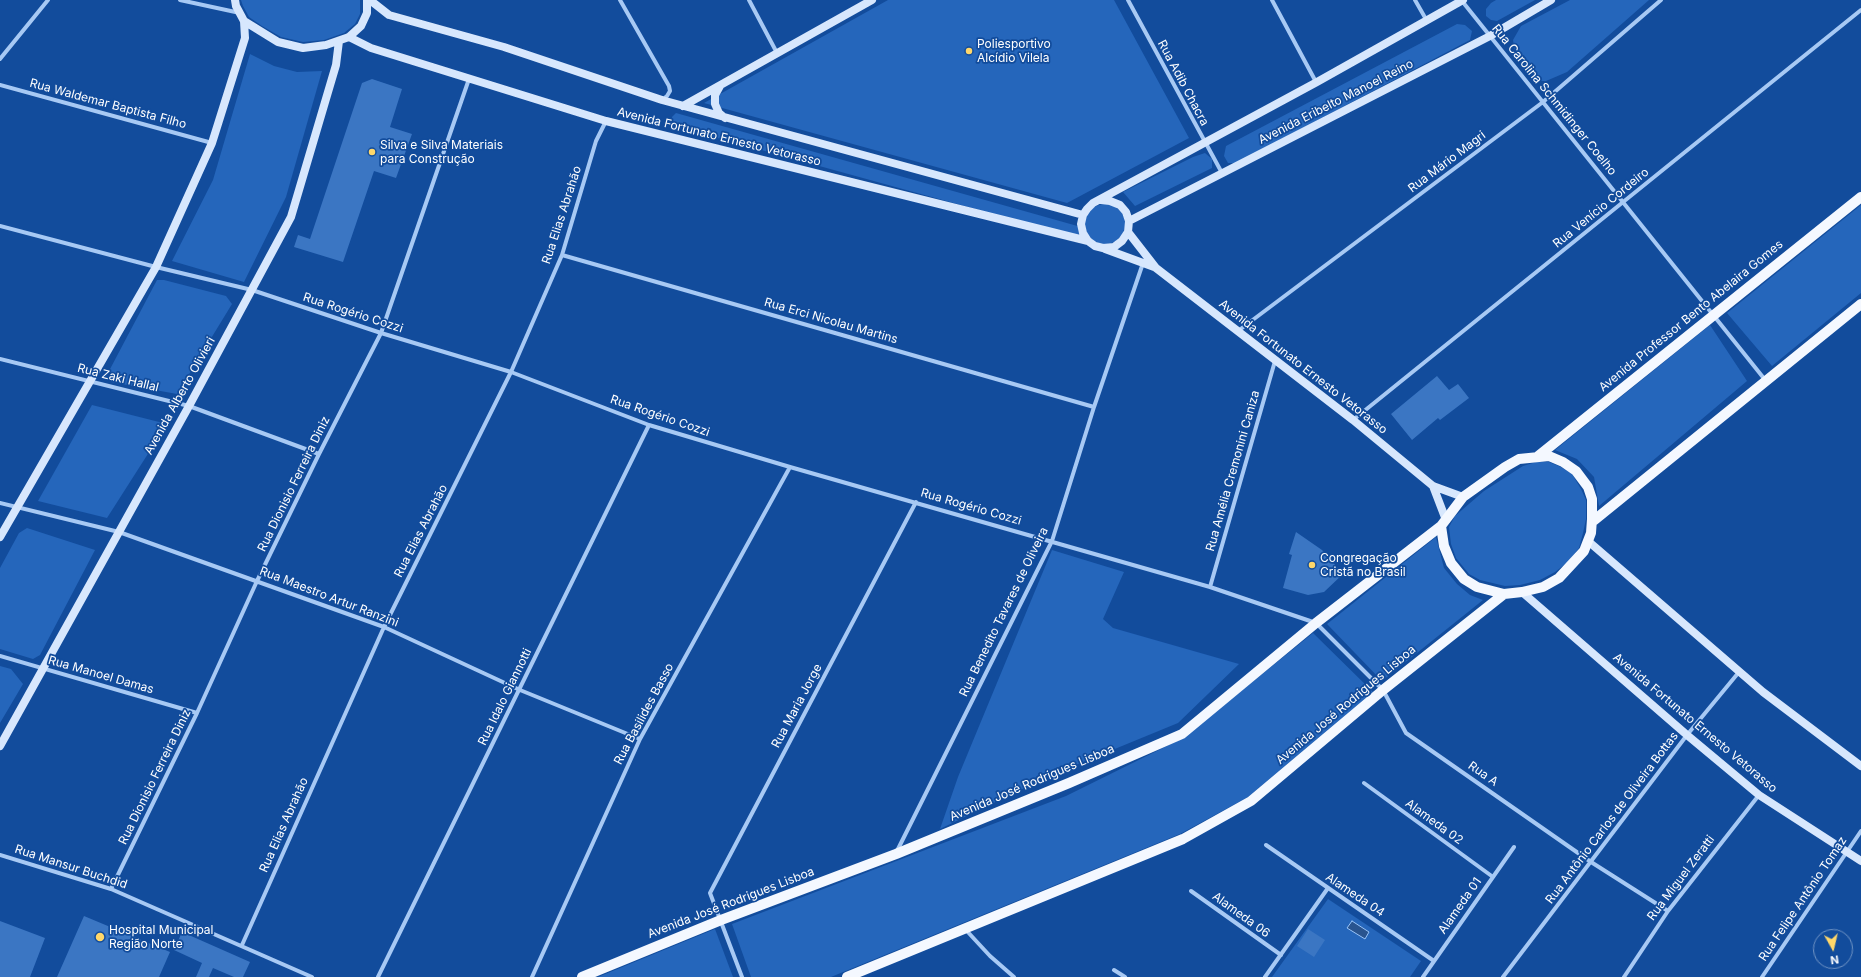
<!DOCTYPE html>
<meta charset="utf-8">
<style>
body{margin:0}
#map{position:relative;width:1861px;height:977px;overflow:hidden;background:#124c9c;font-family:Inter,sans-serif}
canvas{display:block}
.north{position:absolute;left:1813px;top:929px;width:40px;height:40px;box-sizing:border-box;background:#124c9c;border:1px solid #7194c4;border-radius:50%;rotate:172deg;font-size:11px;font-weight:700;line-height:16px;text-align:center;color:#fff}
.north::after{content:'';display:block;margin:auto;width:14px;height:18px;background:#ffd76a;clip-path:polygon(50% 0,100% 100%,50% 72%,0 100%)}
</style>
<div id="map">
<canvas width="1861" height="977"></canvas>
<div class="north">N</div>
</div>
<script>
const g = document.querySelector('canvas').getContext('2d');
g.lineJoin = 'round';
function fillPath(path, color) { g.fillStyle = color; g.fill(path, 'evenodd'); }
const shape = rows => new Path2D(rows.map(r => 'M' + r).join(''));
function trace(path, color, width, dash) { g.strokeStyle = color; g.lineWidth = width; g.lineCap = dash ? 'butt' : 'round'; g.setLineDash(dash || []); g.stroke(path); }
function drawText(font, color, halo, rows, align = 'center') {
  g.font = font + ' Inter,sans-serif'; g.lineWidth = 3.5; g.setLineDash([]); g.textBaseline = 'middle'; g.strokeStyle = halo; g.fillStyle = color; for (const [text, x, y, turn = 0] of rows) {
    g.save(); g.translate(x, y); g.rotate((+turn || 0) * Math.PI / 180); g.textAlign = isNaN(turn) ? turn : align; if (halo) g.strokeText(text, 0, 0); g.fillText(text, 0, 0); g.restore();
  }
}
const green = shape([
 [241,0,360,0,360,14,355,24,344,33,324,40,303,42,281,37,262,26,249,17,243,6],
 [888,0,1114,0,1189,138,1067,203,704,103],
 [1496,0,1535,0,1497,21,1491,20,1486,16,1486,9,1491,3],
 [1570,0,1649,0,1567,72,1546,81,1534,81,1526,72,1515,52,1513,40,1521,26],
 [1457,24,1465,25,1472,31,1470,40,1236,163,1228,163,1224,156,1226,146],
 [250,54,274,66,297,72,322,71,286,197,244,282,172,261,213,180],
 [676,113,1081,227,1081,233,1079,236,1073,236,678,127,673,124,672,117],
 [1205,153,1212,159,1212,168,1135,206,1123,192,1193,157],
 '1085 224a20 20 0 1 1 40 0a20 20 0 1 1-40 0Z',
 [1861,205,1861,293,1772,366,1727,313],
 [157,280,164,280,226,296,232,304,177,394,111,382,109,371],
 [1710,325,1747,381,1599,506,1594,477,1577,459,1555,450],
 [92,405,167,424,107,518,38,501],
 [1536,462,1549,462,1561,467,1572,474,1581,489,1586,500,1586,519,1583,533,1579,548,1568,562,1555,572,1540,580,1520,585,1505,586,1480,580,1469,574,1456,558,1451,544,1449,527,1455,516,1484,491,1523,466],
 [27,528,95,550,40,655,33,659,0,649,0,568,19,533],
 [1436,537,1444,568,1457,584,1470,595,1483,600,1382,681,1327,624],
 [1052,550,1124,572,1103,619,1113,628,1239,664,1178,723,1049,776,940,829,958,777],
 [1313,633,1373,692,1248,797,1180,834,831,977,751,977,732,924,1066,796,1183,738],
 [0,666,11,669,23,684,0,723],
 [1328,899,1421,961,1410,977,1272,977],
 [715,929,733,977,598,977]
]);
const water = shape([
 [1352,921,1369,932,1365,939,1347,928,1352,921]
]);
const building = shape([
 [372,79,402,89,390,127,412,134,396,178,374,171,343,262,294,247,298,235,310,239,362,83],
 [1437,376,1449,390,1458,384,1469,398,1440,420,1438,418,1412,440,1391,414],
 [1296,532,1322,550,1343,574,1324,592,1308,595,1283,588,1292,555,1289,554],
 [84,916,170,952,159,977,57,977],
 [0,921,45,938,30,977,0,977],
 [1308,929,1325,940,1314,957,1297,946],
 [182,932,250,962,243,977,234,977,213,968,209,977,196,977,202,963,174,950]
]);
const street = shape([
 [180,0,240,13],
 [620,0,669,86,670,91,667,96,663,99],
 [749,0,777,53],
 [1128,0,1222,173],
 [1272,0,1316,82],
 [1415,0,1427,21],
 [1462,1,1766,381],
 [0,59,48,0],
 [0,85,212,143],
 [0,226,156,267,252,290,381,333,511,372,649,425,790,467,1210,587,1316,623,1383,690,1406,733,1591,862,1668,911],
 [562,255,1094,407],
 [1238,331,1543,102,1661,0],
 [0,359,189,406,319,454],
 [1353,420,1861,10],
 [0,503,119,532,384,627,520,690,640,739],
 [1210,587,1275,361],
 [0,656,197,713],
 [1364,783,1493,877],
 [1266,845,1434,961],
 [897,851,1052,541,1094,407,1143,263],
 [0,855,111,889,312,977],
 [111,889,197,713,257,581,319,454,381,333,469,79],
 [1191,891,1281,955],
 [965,929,990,956,1014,977],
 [242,945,384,627,511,372,562,255,596,141,606,121],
 [1114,970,1125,977],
 [378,977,649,425],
 [532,977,640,739,790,467],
 [742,977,710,893,916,502],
 [1265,977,1328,888],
 [1423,977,1514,847],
 [1503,977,1687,735,1739,672],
 [1624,977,1668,911,1759,795],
 [1762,977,1861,831]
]);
const secondary = shape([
 [235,0,236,6,244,21,278,42,303,48,326,45,349,37,361,26,367,13,367,0],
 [370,0,389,15,504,47,662,100,1083,215],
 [349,37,371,48,606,121,1088,241],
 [720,86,715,95,715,104,719,113,725,118],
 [683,106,872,0],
 [1101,200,1110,201,1120,205,1126,212,1129,221,1128,232,1122,241,1114,247,1103,248,1095,246,1088,241,1083,233,1081,224,1083,215,1087,209,1093,203,1317,82,1463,0],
 [1129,221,1490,36,1551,0],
 [1128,232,1156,268,1353,420,1433,486,1463,497],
 [1105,249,1154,267],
 [1433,486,1446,520],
 [0,537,156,267,212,143,245,38,244,21],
 [1588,541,1763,692,1861,766],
 [1522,592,1687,735,1759,795,1861,861],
 [0,746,189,406,291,217,336,65,339,41]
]);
const primary = shape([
 [1549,456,1563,462,1576,471,1588,487,1592,499,1592,519,1591,533,1584,551,1559,578,1543,587,1522,592,1504,594,1477,587,1464,579,1451,563,1444,546,1441,526,1463,497,1505,467,1519,459,1549,456],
 [1537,457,1861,197],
 [1592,522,1861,304],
 [582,977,721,920,896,854,1069,783,1182,734,1316,623,1441,526],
 [847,977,1183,839,1251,801,1383,690,1504,594]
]);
const markers = [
 [969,51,4,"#ffd76a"],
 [372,152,4,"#ffd76a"],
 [1312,565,4,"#ffd76a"],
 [100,937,5,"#ffd76a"]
];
const poiNames = [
 ["Poliesportivo",977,44],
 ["Alcídio Vilela",977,58],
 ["Silva e Silva Materiais",380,145],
 ["para Construção",380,159],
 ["Congregação",1320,558],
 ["Cristã no Brasil",1320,572],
 ["Hospital Municipal",109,930],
 ["Região Norte",109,944]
];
const streetNames = [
 ["Rua Adib Chacra",1183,83,62],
 ["Rua Carolina Schmidinger Coelho",1554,100,51],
 ["Avenida Eribelto Manoel Reino",1336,102,-27],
 ["Rua Waldemar Baptista Filho",108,104,15],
 ["Avenida Fortunato Ernesto Vetorasso",719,137,14],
 ["Rua Mário Magri",1447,162,-37],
 ["Rua Venício Cordeiro",1601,208,-39],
 ["Rua Elias Abrahão",562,215,-72],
 ["Rua Rogério Cozzi",353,313,18],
 ["Avenida Professor Bento Abelaira Gomes",1691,316,-39],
 ["Rua Erci Nicolau Martins",831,321,16],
 ["Avenida Fortunato Ernesto Vetorasso",1303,367,38],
 ["Rua Zaki Hallal",118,378,14],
 ["Avenida Alberto Olivieri",180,396,-61],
 ["Rua Rogério Cozzi",660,416,19],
 ["Rua Amélia Cremonini Caniza",1233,471,-74],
 ["Rua Dionisio Ferreira Diniz",294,484,-64],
 ["Rua Rogério Cozzi",971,507,16],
 ["Rua Elias Abrahão",421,531,-63],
 ["Rua Maestro Artur Ranzini",329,597,21],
 ["Rua Benedito Tavares de Oliveira",1004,612,-64],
 ["Rua Manoel Damas",101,675,16],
 ["Rua Idalo Giannotti",505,697,-64],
 ["Avenida José Rodrigues Lisboa",1346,705,-40],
 ["Rua Maria Jorge",797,706,-62],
 ["Rua Basilides Basso",644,714,-62],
 ["Avenida Fortunato Ernesto Vetorasso",1695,723,40],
 ["Rua A",1483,774,35],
 ["Rua Dionisio Ferreira Diniz",155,777,-64],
 ["Avenida José Rodrigues Lisboa",1032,783,-23],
 ["Rua Antônio Carlos de Oliveira Bottas",1612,818,-53],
 ["Alameda 02",1434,822,36],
 ["Rua Elias Abrahão",284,825,-66],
 ["Rua Mansur Buchdid",71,867,18],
 ["Rua Miguel Zeratti",1681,878,-53],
 ["Alameda 04",1355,895,34],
 ["Rua Felipe Antônio Tomaz",1803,899,-56],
 ["Avenida José Rodrigues Lisboa",731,903,-21],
 ["Alameda 01",1460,906,-55],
 ["Alameda 06",1241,915,36]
];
fillPath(green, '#2566bb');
fillPath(water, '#29548f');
trace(water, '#99c3f7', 1);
fillPath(building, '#3b76c3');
trace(street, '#a7c9f4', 4);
trace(secondary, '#d7e7fd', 8);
trace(primary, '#f4f8ff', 10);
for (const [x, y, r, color] of markers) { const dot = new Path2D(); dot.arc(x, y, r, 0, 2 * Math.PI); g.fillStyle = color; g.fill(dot); trace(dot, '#124c9c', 1.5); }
drawText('12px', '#fff', '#124c9c', poiNames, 'left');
drawText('12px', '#fff', '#124c9c', streetNames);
</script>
